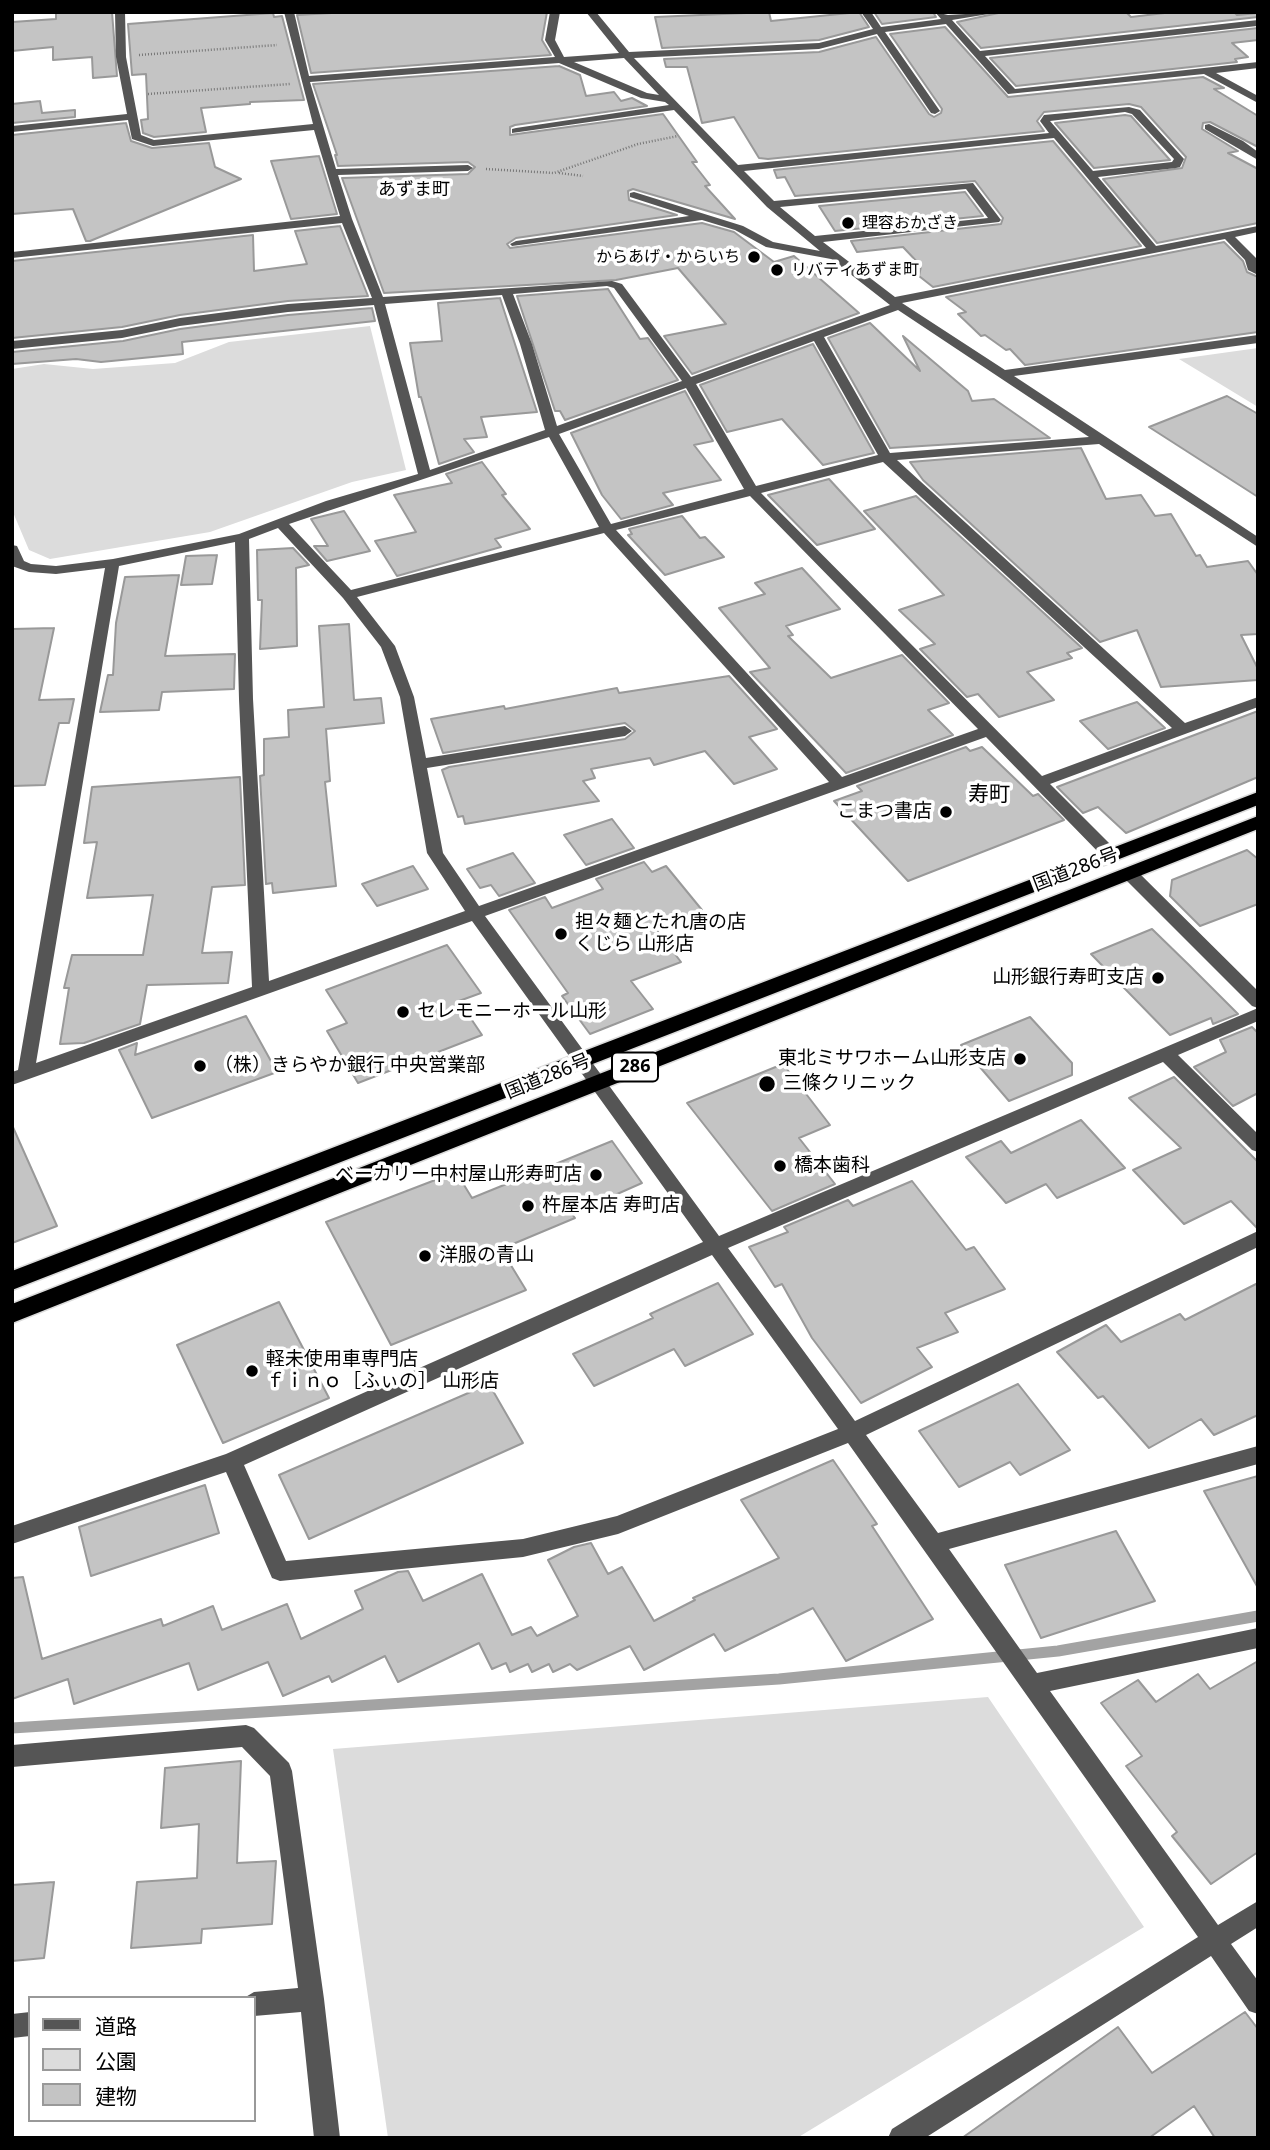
<!DOCTYPE html>
<meta charset="utf-8">
<style>
body{margin:0}
#map{position:relative;width:1270px;height:2150px;overflow:hidden;background:#fff;font-family:"Noto Sans","Noto Sans JP",sans-serif}
canvas{display:block}
.frame{position:absolute;inset:0;border:14px solid #000;pointer-events:none}
.legend{position:absolute;left:28px;top:1996px;width:228px;height:126px;box-sizing:border-box;background:#fff;border:2px solid #999;margin:0;padding:9px 12px;list-style:none;font-size:21px;color:#000}
.legend li{display:flex;align-items:center;gap:14px;height:35px}
.legend b{width:35px;border:2px solid #999}
</style>
<div id="map">
<canvas width="1270" height="2150"></canvas>
<div class="frame"></div>
<ul class="legend">
<li><b style="height:9px;background:#555"></b>道路</li>
<li><b style="height:19px;background:#dcdcdc"></b>公園</li>
<li><b style="height:19px;background:#c4c4c4"></b>建物</li>
</ul>
</div>
<script>
const g = document.querySelector('canvas').getContext('2d');
g.lineJoin = 'round';
function fillPath(path, color) { g.fillStyle = color; g.fill(path, 'evenodd'); }
const shape = rows => new Path2D(rows.map(r => 'M' + r).join(''));
function trace(path, color, width, dash) { g.strokeStyle = color; g.lineWidth = width; g.lineCap = dash ? 'butt' : 'round'; g.setLineDash(dash || []); g.stroke(path); }
function drawText(font, color, halo, rows, align = 'center') {
  g.font = font + ' "Noto Sans","Noto Sans JP",sans-serif'; g.lineWidth = 7; g.setLineDash([]); g.textBaseline = 'middle'; g.strokeStyle = halo; g.fillStyle = color; for (const [text, x, y, turn = 0] of rows) {
    g.save(); g.translate(x, y); g.rotate((+turn || 0) * Math.PI / 180); g.textAlign = isNaN(turn) ? turn : align; if (halo) g.strokeText(text, 0, 0); g.fillText(text, 0, 0); g.restore();
  }
}
const green = shape([
 [370,326,406,470,352,482,210,532,50,559,29,550,12,510,12,369,44,364,93,369,175,363,229,342],
 [1258,348,1258,407,1179,359],
 [988,1697,1144,1927,797,2138,388,2138,333,1749]
]);
const stream = shape([
 [12,1728,779,1679,1058,1651,1258,1616]
]);
const building = shape([
 [56,12,112,12,117,76,93,78,92,57,53,60,53,47,12,51,12,22,56,19,56,12],
 [349,12,547,12,542,40,551,55,311,73,297,15,349,12],
 [769,12,771,21,859,12,869,27,819,40,662,48,655,17,769,12],
 [874,12,933,12,936,17,882,24,874,12],
 [1003,12,1126,12,1131,17,1173,12,1234,12,1237,15,1258,13,1258,17,981,48,957,22,1003,12],
 [273,13,274,17,282,16,304,100,250,102,250,104,201,108,206,132,154,137,143,133,141,120,148,119,146,74,132,75,128,24,273,13],
 [945,27,1008,97,1203,77,1224,88,1214,89,1258,116,1258,147,1210,122,1203,123,1202,129,1238,151,1228,153,1258,169,1258,223,1157,243,1103,179,1182,168,1186,157,1141,107,1129,104,1044,112,1037,121,1044,131,768,159,759,158,734,117,702,123,687,67,666,67,664,59,819,52,876,37,929,114,934,117,941,113,942,109,890,34,945,27],
 [1258,28,1258,40,1232,43,1248,57,1235,59,1237,62,1016,86,990,58,1258,28],
 [559,66,580,75,586,96,614,92,621,101,632,98,647,106,515,125,510,127,510,135,663,114,697,162,692,162,710,185,705,186,735,219,633,189,628,191,629,200,677,215,516,238,507,244,510,248,702,223,734,232,774,262,794,256,859,313,692,374,664,336,726,324,678,268,616,280,384,293,342,178,468,174,475,167,468,162,338,166,335,155,337,155,313,84,559,66],
 [40,101,42,113,75,110,75,117,12,123,12,104,40,101],
 [1125,115,1131,116,1170,160,1094,168,1055,123,1125,115],
 [126,123,131,141,152,148,209,143,215,167,241,179,90,241,86,241,73,209,12,214,12,135,126,123],
 [1053,141,1141,246,933,287,919,276,921,266,903,247,857,252,851,241,1001,224,1003,218,975,181,795,196,785,177,777,178,774,170,1053,141],
 [319,156,337,214,291,219,271,161,319,156],
 [965,192,983,216,835,231,819,206,965,192],
 [340,226,368,296,288,301,180,315,122,327,12,338,12,261,253,235,254,271,307,264,295,231,340,226],
 [1224,242,1243,261,1247,272,1258,277,1258,332,1025,365,1010,349,1006,350,985,335,981,336,958,314,966,312,946,297,1224,242],
 [608,289,640,339,648,338,678,380,565,420,560,411,555,411,517,296,608,289],
 [500,298,537,412,481,417,487,437,464,439,474,452,439,464,421,397,419,397,410,343,442,341,438,303,500,298],
 [372,308,375,321,182,342,183,354,101,362,76,359,12,364,12,352,123,341,180,329,288,315,372,308],
 [870,323,920,371,903,336,968,391,972,401,994,399,1050,438,890,448,828,338,870,323],
 [813,344,874,453,823,465,782,419,727,432,700,385,813,344],
 [685,391,713,441,694,445,721,480,663,493,673,505,621,519,602,495,571,433,685,391],
 [1227,396,1258,414,1258,497,1149,427,1227,396],
 [1081,448,1106,499,1141,495,1155,516,1171,514,1196,556,1200,555,1207,567,1248,561,1258,575,1258,634,1241,635,1258,669,1258,680,1161,687,1137,630,1100,642,923,480,910,462,1081,448],
 [482,462,506,494,502,495,530,529,495,539,501,547,397,576,375,541,416,532,394,495,452,483,446,474,482,462],
 [829,479,875,529,817,545,768,495,829,479],
 [916,496,1082,648,1067,653,1072,658,1027,672,1054,700,999,717,978,694,967,697,920,649,935,644,899,610,944,595,864,511,916,496],
 [344,511,370,551,327,561,314,546,328,546,311,519,344,511],
 [682,516,700,538,705,537,724,557,665,575,628,535,632,534,629,529,682,516],
 [293,548,309,565,296,568,297,646,260,649,262,600,258,600,257,550,293,548],
 [217,555,212,584,181,585,186,556,217,555],
 [802,568,840,609,786,626,793,635,788,636,831,678,902,655,949,703,928,710,953,735,846,773,750,672,770,668,719,608,765,594,755,583,802,568],
 [179,575,165,656,235,654,234,689,162,692,159,710,100,712,108,675,113,675,116,623,125,577,179,575],
 [349,624,354,700,381,698,384,723,326,729,330,781,325,782,336,886,273,893,272,883,266,884,260,776,264,775,264,739,289,737,288,710,324,707,319,626,349,624],
 [54,628,39,700,74,699,69,723,59,723,45,785,12,786,12,629,54,628],
 [729,676,777,729,749,737,777,769,734,784,705,751,654,765,650,758,591,769,595,778,583,781,599,801,465,824,463,816,458,817,442,770,449,767,625,739,635,731,625,723,443,753,431,719,504,706,505,709,617,688,619,693,729,676],
 [1137,702,1165,728,1108,749,1080,721,1137,702],
 [1258,711,1258,777,1126,833,1098,807,1083,813,1057,787,1258,711],
 [966,747,970,751,982,747,1033,796,1038,794,1064,820,908,881,834,801,862,791,857,786,966,747],
 [240,777,245,885,212,887,202,953,232,952,228,983,147,985,140,1024,84,1043,60,1044,69,988,64,988,72,955,143,955,153,895,87,898,97,842,84,843,92,787,240,777],
 [612,819,634,848,586,865,564,835,612,819],
 [1247,850,1258,859,1258,904,1200,926,1170,896,1172,880,1247,850],
 [513,853,535,883,499,896,491,885,480,888,467,869,513,853],
 [644,862,652,872,666,866,702,910,655,928,681,962,631,981,653,1009,590,1034,562,996,568,993,509,910,545,897,552,908,603,889,596,879,644,862],
 [413,866,428,889,377,906,362,884,413,866],
 [1152,929,1189,965,1238,1014,1213,1024,1211,1018,1170,1035,1091,954,1152,929],
 [447,945,481,993,459,1001,482,1035,358,1083,327,1031,347,1023,326,990,447,945],
 [246,1016,277,1072,152,1118,119,1050,137,1043,135,1055,246,1016],
 [1030,1017,1072,1063,1072,1075,1009,1101,961,1045,1030,1017],
 [1252,1027,1258,1033,1258,1093,1233,1106,1194,1067,1226,1052,1220,1040,1252,1027],
 [783,1064,830,1125,799,1138,835,1184,772,1211,687,1103,783,1064],
 [1174,1077,1258,1162,1258,1229,1231,1201,1184,1224,1133,1170,1181,1148,1129,1098,1174,1077],
 [1081,1120,1125,1168,1057,1198,1046,1184,1006,1203,966,1157,1001,1141,1011,1153,1081,1120],
 [12,1125,57,1226,12,1243,12,1125],
 [612,1141,642,1183,572,1214,575,1218,501,1249,526,1290,391,1345,326,1222,456,1172,472,1198,612,1141],
 [912,1181,966,1250,974,1247,1005,1289,945,1313,958,1332,917,1348,932,1367,861,1403,812,1338,782,1284,775,1287,749,1247,788,1232,784,1227,848,1200,853,1206,912,1181],
 [718,1283,753,1334,685,1366,674,1349,594,1386,573,1354,653,1318,650,1314,718,1283],
 [1258,1283,1258,1415,1214,1435,1201,1419,1149,1448,1103,1396,1098,1398,1057,1352,1106,1325,1121,1342,1180,1314,1185,1320,1258,1283],
 [279,1302,329,1398,223,1443,177,1345,279,1302],
 [489,1384,523,1443,309,1539,279,1475,489,1384],
 [1018,1384,1070,1450,1020,1475,1010,1462,959,1487,919,1431,1018,1384],
 [833,1460,877,1524,872,1526,933,1619,846,1661,813,1608,725,1651,714,1634,644,1670,630,1646,577,1670,570,1664,553,1672,549,1664,532,1672,528,1664,510,1672,506,1663,492,1669,479,1643,398,1682,385,1656,332,1682,329,1676,283,1696,268,1662,198,1690,189,1663,74,1704,68,1679,12,1699,12,1578,23,1577,42,1659,161,1619,163,1626,213,1606,222,1630,287,1604,301,1639,363,1609,355,1591,398,1572,408,1571,423,1601,482,1574,512,1635,531,1627,537,1636,578,1616,548,1560,574,1547,591,1543,608,1574,622,1567,654,1621,695,1600,693,1598,779,1558,741,1500,833,1460],
 [1258,1476,1258,1588,1204,1491,1258,1476],
 [205,1485,219,1533,91,1576,79,1527,205,1485],
 [1116,1531,1155,1601,1041,1638,1005,1565,1116,1531],
 [1258,1661,1258,1852,1211,1884,1172,1836,1177,1832,1126,1766,1142,1756,1101,1703,1138,1680,1156,1702,1198,1674,1210,1689,1258,1661],
 [241,1761,237,1863,276,1861,272,1924,202,1929,201,1943,131,1948,137,1882,197,1878,199,1824,161,1828,165,1768,241,1761],
 [54,1882,44,1958,12,1961,12,1885,54,1882],
 [1245,2012,1258,2029,1258,2138,1215,2138,1194,2106,1149,2138,962,2138,1118,2027,1152,2073,1245,2012]
]);
const path = shape([
 [139,55,277,45],
 [148,94,290,84],
 [486,169,554,173,638,144,678,136],
 [559,173,583,176]
]);
const minor = shape([
 [115,12,125,12,126,57,141,135,154,140,313,124,284,12,294,12,309,76,555,57,545,40,550,12,560,12,555,40,564,57,619,53,586,12,596,12,629,52,819,43,873,29,861,12,871,12,881,27,941,19,935,12,948,15,1001,12,952,20,980,51,1258,20,1257,26,985,56,1015,89,1258,62,1258,68,1216,73,1258,96,1258,103,1204,74,1008,94,946,24,885,32,940,111,935,114,931,113,877,34,819,49,634,58,738,165,1049,133,1040,121,1044,115,1129,107,1140,110,1184,159,1180,167,1176,168,1098,177,1156,246,1258,226,1258,232,1235,237,1257,259,1258,275,1248,270,1245,260,1225,239,902,303,1005,370,1258,335,1258,343,1014,376,1258,537,1258,547,1099,444,897,460,1185,723,1258,697,1258,707,1050,784,1116,850,1118,854,1110,859,1104,858,986,737,485,916,719,1236,1258,1008,1252,1006,1123,877,1121,873,1123,869,1135,869,1258,991,1258,1021,1178,1055,1258,1134,1258,1152,1252,1150,1163,1062,728,1248,855,1421,1258,1231,1258,1247,866,1435,938,1533,1258,1446,1258,1464,949,1549,1037,1673,1258,1628,1258,1648,1050,1691,1218,1925,1258,1901,1258,1927,1231,1944,1258,1981,1258,2014,1249,2011,1211,1956,925,2138,888,2138,892,2129,1198,1937,848,1443,618,1534,523,1557,280,1581,272,1578,226,1472,12,1544,12,1526,226,1454,703,1242,472,921,12,1085,12,1072,18,1070,105,568,56,574,29,572,12,566,12,545,17,546,24,561,31,564,56,566,113,559,239,534,326,501,418,474,374,305,288,312,180,326,122,338,12,349,12,341,122,330,180,318,288,304,372,298,342,223,12,258,12,252,340,216,314,130,153,146,132,139,128,120,12,132,12,126,127,114,116,57,115,12],
 [624,58,659,95,647,93,574,62,624,58],
 [559,63,641,98,665,102,669,105,516,128,512,129,512,133,674,110,767,207,820,251,773,242,743,226,634,192,630,193,630,197,689,216,516,241,510,244,512,246,702,220,735,230,766,247,831,259,890,305,691,377,622,284,612,281,383,297,352,219,338,175,468,171,473,168,468,165,336,169,310,82,559,63],
 [1125,112,1132,114,1174,159,1172,162,1093,171,1050,121,1125,112],
 [1054,138,1146,248,895,297,823,242,999,222,1001,220,973,183,774,201,744,171,1054,138],
 [966,189,988,218,815,236,780,207,966,189],
 [607,286,614,288,682,381,557,426,532,344,513,294,607,286],
 [502,295,520,344,545,430,430,470,385,304,502,295],
 [898,310,1089,437,890,453,824,337,898,310],
 [814,341,878,455,756,486,696,384,814,341],
 [686,388,744,489,611,524,559,434,686,388],
 [549,437,599,527,351,590,289,524,549,437],
 [883,462,1172,728,1042,776,761,493,883,462],
 [750,496,978,729,842,777,616,530,750,496],
 [278,528,343,598,381,647,400,697,427,853,465,911,269,981,253,699,249,539,278,528],
 [604,533,829,782,479,906,443,853,427,768,625,736,632,731,625,726,426,758,414,697,395,646,357,597,604,533],
 [235,542,239,699,252,987,36,1063,119,566,235,542],
 [712,1255,838,1429,617,1516,523,1539,286,1561,244,1465,712,1255],
 [1209,124,1243,141,1258,152,1258,160,1205,129,1205,125,1209,124],
 [246,1725,254,1728,289,1763,292,1771,324,1999,340,2138,314,2138,301,2012,254,2016,254,1998,244,1998,254,1992,298,1988,270,1776,242,1747,12,1767,12,1745,246,1725],
 [30,2012,30,2036,12,2038,12,2014,30,2012]
]);
const highway = shape([
 [1258,792,1258,805,12,1290,12,1271,1258,792],
 [1258,816,1258,829,12,1323,12,1304,1258,816]
]);
const markers = [
 [848,223,7,"#000"],
 [754,257,7,"#000"],
 [777,270,7,"#000"],
 [946,812,7,"#000"],
 [561,934,7,"#000"],
 [1158,978,7,"#000"],
 [403,1012,7,"#000"],
 [1020,1059,7,"#000"],
 [200,1066,7,"#000"],
 [767,1084,9,"#000"],
 [780,1166,7,"#000"],
 [596,1175,7,"#000"],
 [528,1206,7,"#000"],
 [425,1256,7,"#000"],
 [252,1371,7,"#000"]
];
const farPoinames = [
 ["理容おかざき",862,223],
 ["からあげ・からいち",740,257,"right"],
 ["リバティあずま町",791,270]
];
const farNeighbourhoodnames = [
 ["あずま町",414,190]
];
const shields = [
 [635,1067,46]
];
const shieldNames = [
 ["286",635,1067]
];
const poiNames = [
 ["こまつ書店",932,812,"right"],
 ["担々麺とたれ唐の店",575,923],
 ["くじら 山形店",575,945],
 ["山形銀行寿町支店",1144,978,"right"],
 ["セレモニーホール山形",417,1012],
 ["東北ミサワホーム山形支店",1006,1059,"right"],
 ["（株）きらやか銀行 中央営業部",214,1066],
 ["三條クリニック",783,1084],
 ["橋本歯科",794,1166],
 ["ベーカリー中村屋山形寿町店",582,1175,"right"],
 ["杵屋本店 寿町店",542,1206],
 ["洋服の青山",439,1256],
 ["軽未使用車専門店",266,1360],
 ["ｆｉｎｏ［ふぃの］ 山形店",266,1382]
];
const streetNames = [
 ["国道286号",1076,870,-21],
 ["国道286号",548,1077,-22]
];
const neighbourhoodNames = [
 ["寿町",989,795]
];
fillPath(green, '#dcdcdc');
trace(stream, '#a3a3a3', 11);
fillPath(building, '#c4c4c4');
trace(building, '#999', 2);
trace(highway, '#dbdbdb', 3);
trace(path, '#777', 2.5, [1, 2]);
fillPath(minor, '#555');
fillPath(highway, '#000');
for (const [x, y, r, color] of markers) { const dot = new Path2D(); dot.arc(x, y, r, 0, 2 * Math.PI); g.fillStyle = color; g.fill(dot); trace(dot, '#fff', 2.5); }
drawText('16px', '#000', '#fff', farPoinames, 'left');
drawText('18px', '#000', '#fff', farNeighbourhoodnames);
for (const [x, y, w] of shields) { const box = new Path2D(); box.roundRect(x - w / 2, y - 14.5, w, 29, 5); g.fillStyle = '#fff'; g.fill(box); trace(box, '#000', 2); }
drawText('bold 18px', '#000', null, shieldNames);
drawText('19px', '#000', '#fff', poiNames, 'left');
drawText('19px', '#000', '#fff', streetNames);
drawText('21px', '#000', '#fff', neighbourhoodNames);
</script>
